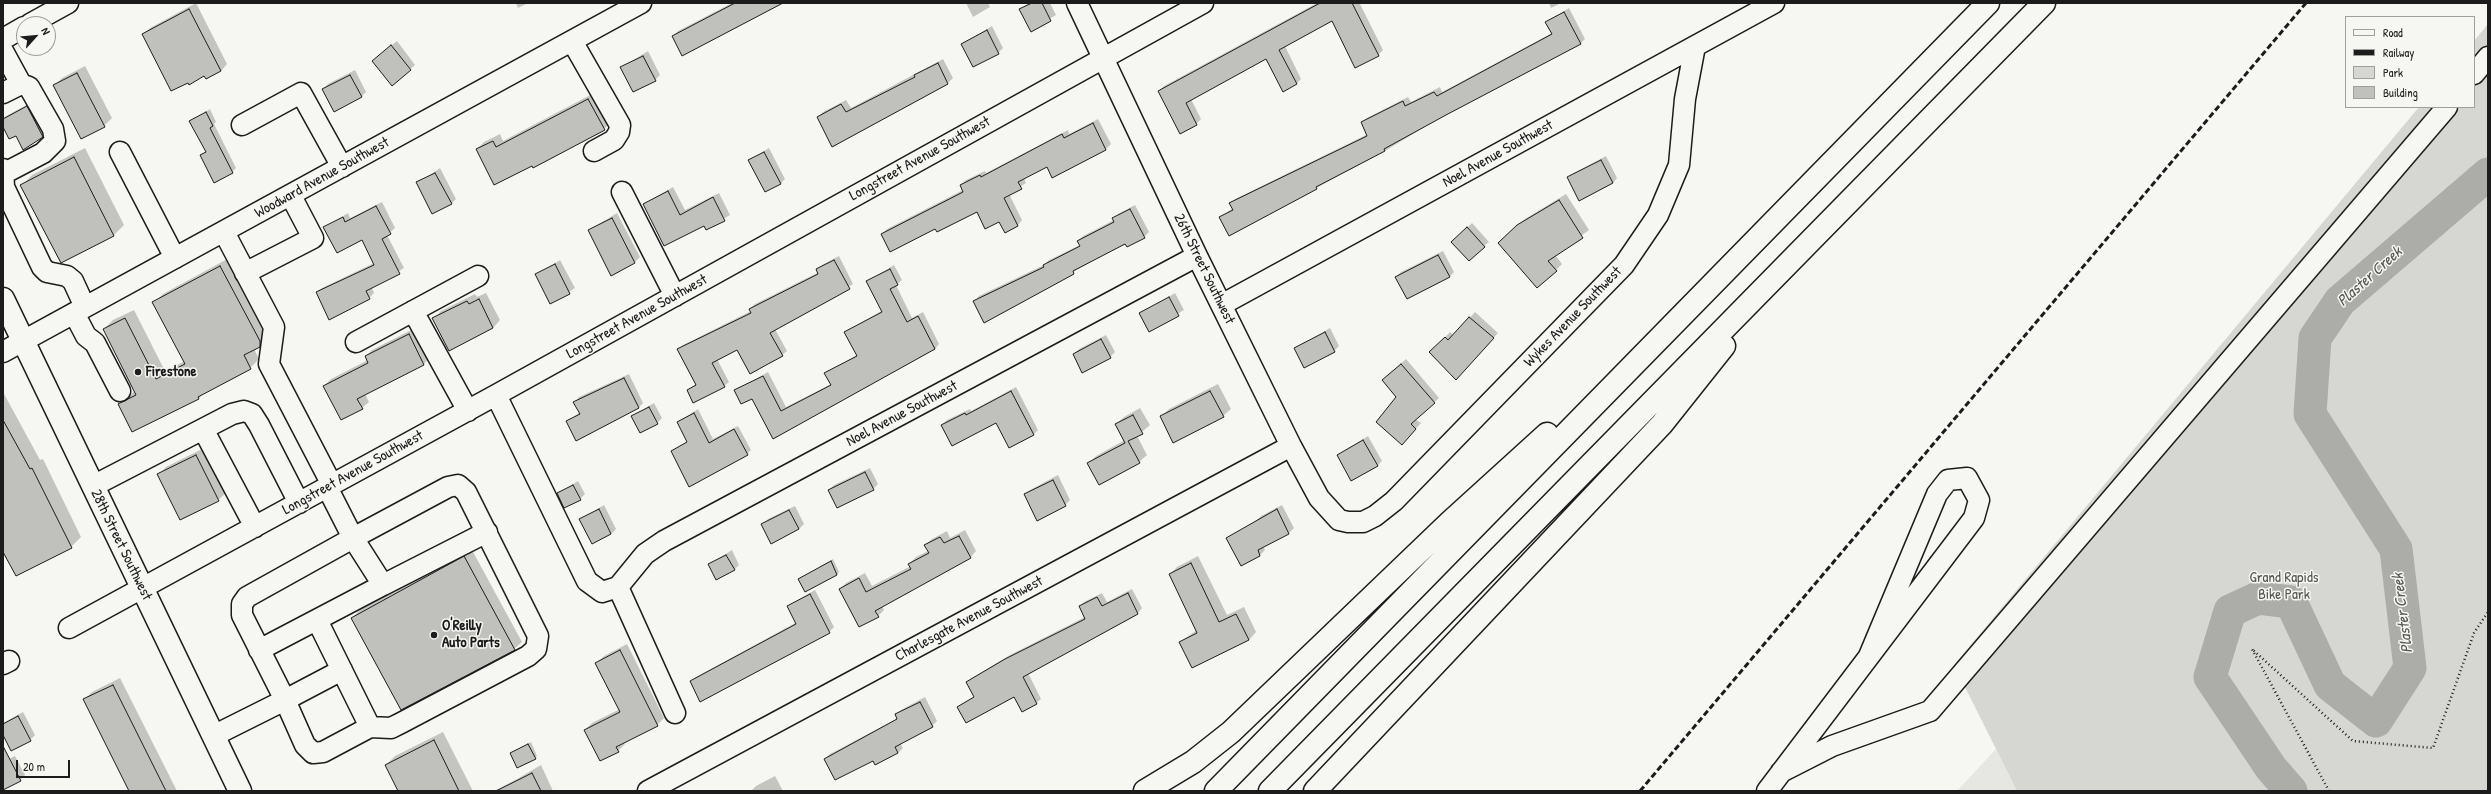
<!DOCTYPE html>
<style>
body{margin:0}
#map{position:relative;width:2491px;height:794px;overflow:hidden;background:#f6f6f2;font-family:"Patrick Hand",sans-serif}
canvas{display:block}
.frame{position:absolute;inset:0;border:4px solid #1c1c1c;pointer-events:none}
.legend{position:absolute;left:2345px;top:16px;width:130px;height:92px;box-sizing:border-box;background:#f6f6f2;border:1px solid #9f9f9c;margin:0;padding:5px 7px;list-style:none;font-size:12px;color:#1c1c1c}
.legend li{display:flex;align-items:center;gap:8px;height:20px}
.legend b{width:20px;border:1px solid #9f9f9c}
.north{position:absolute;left:16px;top:16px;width:40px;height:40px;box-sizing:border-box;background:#f6f6f2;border:1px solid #9f9f9c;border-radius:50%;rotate:63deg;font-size:11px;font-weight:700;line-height:16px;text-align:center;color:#1c1c1c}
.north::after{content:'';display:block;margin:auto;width:14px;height:18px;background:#1c1c1c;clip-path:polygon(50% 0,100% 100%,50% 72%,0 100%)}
.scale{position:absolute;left:16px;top:760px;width:54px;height:18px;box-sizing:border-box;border:2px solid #1c1c1c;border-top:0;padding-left:5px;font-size:12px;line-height:14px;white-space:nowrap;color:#1c1c1c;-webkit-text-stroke:3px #f6f6f2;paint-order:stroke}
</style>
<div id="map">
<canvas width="2491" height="794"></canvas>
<div class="frame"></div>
<ul class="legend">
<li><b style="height:5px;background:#f6f6f2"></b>Road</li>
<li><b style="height:5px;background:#1c1c1c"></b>Railway</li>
<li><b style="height:11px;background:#d6d6d2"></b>Park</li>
<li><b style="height:11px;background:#c0c0bd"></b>Building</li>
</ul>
<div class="north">N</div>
<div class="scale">20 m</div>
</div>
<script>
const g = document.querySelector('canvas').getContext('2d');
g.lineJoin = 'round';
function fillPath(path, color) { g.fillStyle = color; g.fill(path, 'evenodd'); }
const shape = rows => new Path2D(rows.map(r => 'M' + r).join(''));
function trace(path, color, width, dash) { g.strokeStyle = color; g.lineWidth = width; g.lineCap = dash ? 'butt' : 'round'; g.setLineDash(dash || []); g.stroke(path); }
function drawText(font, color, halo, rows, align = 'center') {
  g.font = font + ' "Patrick Hand",sans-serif'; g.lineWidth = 3; g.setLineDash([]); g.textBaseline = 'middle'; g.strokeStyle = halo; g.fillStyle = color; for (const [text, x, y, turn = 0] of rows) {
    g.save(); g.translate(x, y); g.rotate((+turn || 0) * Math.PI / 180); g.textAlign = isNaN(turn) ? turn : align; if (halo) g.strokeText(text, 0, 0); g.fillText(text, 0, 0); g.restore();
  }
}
const built = shape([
 [1996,749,2017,791,1957,791]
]);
const green = shape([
 [2488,24,2488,791,2017,791,1954,665,2419,107,2474,107,2474,41]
]);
const shadow = shape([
 [196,3,227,64,221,71,188,81,143,35,150,28],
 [516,3,528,3,518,8],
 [732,3,778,3,673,36,678,31],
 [966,3,988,3,990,7,973,17],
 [1029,3,1050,3,1056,15,1031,30,1021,9],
 [1317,3,1362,3,1360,4,1383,50,1378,55,1332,20,1285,46,1301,79,1296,84,1267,58,1191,99,1201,119,1196,124,1159,91,1164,86],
 [1549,3,1561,3,1551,8],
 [1569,8,1585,39,1580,44,1446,114,1385,151,1229,235,1220,217,1233,208,1231,204,1235,199,1368,134,1362,123,1367,118,1408,97,1411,102,1440,87,1442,92,1552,33,1547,22],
 [992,26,1003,48,998,53,962,44],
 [397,41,415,65,392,85,378,56],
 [648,51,660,75,655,80,622,67],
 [943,59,953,78,948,83,832,145,818,117,823,112,846,100,851,108],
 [85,66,112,118,104,126,55,85,62,78],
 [355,70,366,92,361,97,323,89,328,84],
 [596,92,611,122,604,129,532,164,477,149,484,142,500,134,503,141],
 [32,102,47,131,42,136,16,134,3,125,3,118,6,116],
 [210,109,216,122,214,124,236,168,232,172,201,156,206,151,191,121],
 [1098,119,1111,144,1106,149,1052,176,1047,166,1024,178,1026,183,1009,194,1022,220,1018,225,977,211,936,228,882,234,887,229,963,190,961,185,966,180,985,171,986,173,1068,130,1069,134],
 [85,148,124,225,114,235,60,262,22,185,32,175],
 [769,148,785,179,780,184,750,160],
 [1606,156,1617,178,1613,183,1569,178,1574,173],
 [440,168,456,199,451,204,418,183],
 [673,187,685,210,719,193,730,215,707,229,704,224,644,204],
 [1566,194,1589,230,1555,255,1562,264,1556,270,1505,236,1525,219],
 [382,202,395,228,387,235,404,268,372,288,374,293,369,298,317,293,322,288,374,263,362,239,325,227,348,213,350,218],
 [1135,205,1149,232,1144,237,1125,243,985,321,975,301,979,296,1044,265,1049,260,1080,245,1078,241,1083,236,1114,220,1118,214],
 [617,213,640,257,635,262,589,230],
 [1472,223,1489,242,1484,246,1458,237],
 [1443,251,1454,272,1449,277,1396,277,1401,272],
 [839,256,853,284,775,329,787,351,782,355,750,372,738,349,717,359,729,382,724,386,688,390,696,384,678,349,683,345,751,311,750,309,755,304,819,272,817,269,822,265],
 [229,258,268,337,254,349,259,359,250,368,205,392,199,398,133,431,119,404,135,391,104,329,113,320,134,310,165,371,185,361,154,303,163,294],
 [560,260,575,288,550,303,536,275],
 [894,265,902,280,896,285,912,318,923,312,939,344,935,349,773,438,752,397,735,391,768,372,786,407,831,384,826,373,857,355,845,332,883,310,868,281],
 [486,293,500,320,493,328,434,319,441,311,475,294,477,297],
 [1175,293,1184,310,1149,331,1140,314],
 [1475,312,1498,333,1461,373,1431,352,1450,332,1454,336],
 [415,328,430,357,424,364,365,394,369,402,362,408,324,386,331,379,368,360,366,356,372,350],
 [1330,328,1339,346,1334,351,1295,349],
 [1106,335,1115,352,1110,357,1074,354,1079,349],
 [1406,359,1439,398,1415,419,1421,423,1407,439,1398,397,1388,375],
 [629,374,643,403,638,408,567,422,580,412,575,402,579,397],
 [1218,384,1231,409,1223,416,1161,417,1169,409],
 [1016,387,1038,430,1033,435,996,421,942,425,947,420,970,409,971,411],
 [3,392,40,460,43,459,81,537,71,547,3,550],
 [654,403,662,418,657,423,632,416],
 [1140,408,1150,425,1137,436,1147,455,1139,462,1089,463,1096,456,1125,440,1116,424,1124,417],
 [698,409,713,439,738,426,751,450,747,454,672,451,688,441,678,422],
 [1368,436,1382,461,1377,466,1338,455],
 [204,448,226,493,218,500,159,474,166,467],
 [870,468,878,484,873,489,829,490,834,485],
 [1058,475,1070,500,1065,505,1025,495,1030,490],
 [578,481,585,494,580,499,558,494],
 [604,505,616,529,611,534,581,519],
 [1282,505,1294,528,1289,533,1263,546,1265,550,1260,555,1241,564,1228,538,1256,521,1261,516],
 [795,506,804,524,799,529,763,524,768,519],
 [965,530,976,551,970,558,882,606,884,610,878,616,840,589,846,583,865,573,872,586,911,566,909,564,916,557,928,551,925,545,932,539,947,531,950,538],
 [472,550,522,642,514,649,352,618,360,610],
 [732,550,739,565,734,570,709,564],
 [1198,556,1227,615,1244,607,1256,632,1249,640,1192,667,1180,642,1197,630,1170,574,1177,567],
 [833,559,839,572,837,575,799,579],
 [1132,589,1142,608,1138,613,1028,673,1041,699,1036,703,1015,695,958,707,975,696,967,682,972,678,1010,655,1085,617,1080,606,1084,602,1102,593,1107,602],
 [815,590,834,627,829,632,691,681,696,677,797,622,788,606],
 [627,644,664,718,657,725,624,742,625,744,618,751,585,730,592,723,620,709,597,663,604,656],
 [120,678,177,791,130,791,85,699,92,692],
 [925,697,937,721,932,726,900,743,903,748,898,753,873,760,825,759,830,754,898,718,896,715,901,710],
 [23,712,35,735,30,740,3,733,3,723],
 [443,732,473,791,399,791,386,765,395,756],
 [531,742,537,756,535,758,511,753],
 [15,756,25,775,20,780,3,762],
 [541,765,553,791,494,791,517,779],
 [775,776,783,791,751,791,756,786]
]);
const river = shape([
 [2291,791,2271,768,2210,677,2230,611,2258,598,2291,602,2330,685,2376,721,2410,668,2396,549,2310,414,2315,338,2340,301,2488,174]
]);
const building = shape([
 [735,3,783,3,682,56,672,36,735,3],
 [1032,3,1042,3,1051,21,1031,32,1019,9,1032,3],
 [1320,3,1352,3,1379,56,1355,68,1332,21,1279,50,1297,84,1283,92,1266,59,1186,103,1197,125,1180,134,1158,91,1320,3],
 [189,9,221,71,206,79,204,76,189,85,188,83,171,91,142,34,189,9],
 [1564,12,1581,44,1446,115,1384,149,1385,151,1316,187,1317,189,1229,236,1219,217,1233,210,1229,203,1367,136,1361,122,1403,101,1405,106,1434,92,1437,96,1552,34,1545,22,1564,12],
 [987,30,999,54,973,67,961,44,987,30],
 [391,45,411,70,392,86,372,61,391,45],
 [643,56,656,81,633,92,620,67,643,56],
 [938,63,948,84,832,147,817,117,841,104,846,112,915,77,914,75,938,63],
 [77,73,105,127,81,139,53,85,77,73],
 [350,75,362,97,334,112,322,89,350,75],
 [588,99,605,130,533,168,532,166,494,185,476,149,493,141,496,147,588,99],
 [27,106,43,137,23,150,16,136,9,139,3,127,3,119,27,106],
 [206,112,213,126,210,128,233,173,214,183,200,155,206,152,189,121,206,112],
 [1093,123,1106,150,1052,178,1047,167,1018,182,1022,189,1004,198,1018,226,1005,233,999,222,985,229,977,212,937,232,935,229,890,252,881,234,963,192,960,185,980,175,981,177,1062,134,1064,138,1093,123],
 [764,152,781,184,765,192,748,160,764,152],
 [74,157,114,236,61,263,20,185,74,157],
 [1601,160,1613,183,1579,201,1567,177,1601,160],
 [435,173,452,204,432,214,416,182,435,173],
 [668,191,680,215,713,197,725,221,706,230,704,226,664,246,643,204,668,191],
 [1559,200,1583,238,1548,261,1557,271,1537,288,1498,243,1517,225,1559,200],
 [376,206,391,234,382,239,400,274,366,291,370,299,329,320,316,292,374,265,362,240,337,253,323,227,343,217,345,222,376,206],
 [1130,209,1145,238,1127,247,1125,244,1073,271,1074,274,984,323,973,301,1044,267,1043,265,1080,246,1077,241,1114,222,1112,218,1130,209],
 [612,218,635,263,611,276,588,230,612,218],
 [1467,227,1485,247,1469,261,1451,242,1467,227],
 [1438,255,1450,277,1407,299,1395,277,1438,255],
 [834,260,850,289,770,333,783,356,768,364,750,374,737,350,712,363,725,387,693,403,687,390,696,385,677,349,751,313,749,309,818,274,816,269,834,260],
 [555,264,570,294,550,304,535,274,555,264],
 [220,266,260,341,260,347,244,355,251,369,198,397,199,399,132,432,118,404,136,395,103,329,125,318,156,379,185,364,152,302,220,266],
 [890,269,898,285,890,289,907,322,918,316,935,349,773,439,752,399,741,404,734,390,763,376,781,411,831,385,824,373,857,356,844,332,882,312,866,281,890,269],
 [1169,297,1179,316,1149,332,1139,313,1169,297],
 [479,299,493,328,449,351,432,318,467,301,469,304,479,299],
 [1469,317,1494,338,1456,380,1429,352,1445,337,1448,340,1469,317],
 [1325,332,1335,352,1304,368,1294,348,1325,332],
 [409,334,424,365,357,399,363,409,341,420,323,386,368,363,365,356,409,334],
 [1101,339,1111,358,1082,373,1073,354,1101,339],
 [1401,364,1435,403,1411,424,1416,429,1402,445,1376,422,1396,397,1382,380,1401,364],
 [624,378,639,408,576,441,566,421,580,414,573,402,624,378],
 [1011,391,1034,435,1009,448,996,423,952,446,941,425,965,413,966,415,1011,391],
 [1210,391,1224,417,1173,443,1160,416,1210,391],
 [649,407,658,424,640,433,631,416,649,407],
 [694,413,709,443,734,429,748,455,689,487,671,451,687,442,677,422,694,413],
 [1133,415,1143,434,1128,441,1140,463,1099,485,1087,463,1125,443,1115,424,1133,415],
 [3,420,30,469,32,468,72,548,16,576,3,552,3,420],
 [1363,440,1378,466,1351,481,1337,455,1363,440],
 [196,455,219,501,180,520,157,474,196,455],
 [865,472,874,490,837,508,828,490,865,472],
 [1053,480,1066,506,1037,521,1024,494,1053,480],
 [573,485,581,500,564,508,557,493,573,485],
 [599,509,611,534,592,544,579,519,599,509],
 [1277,509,1289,534,1258,550,1260,556,1241,566,1226,538,1277,509],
 [789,510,799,529,771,544,761,524,789,510],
 [959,536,971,558,875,611,879,617,859,627,839,589,859,578,866,592,911,569,908,564,929,553,924,545,940,537,944,543,959,536],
 [726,555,735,570,716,580,708,564,726,555],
 [464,556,515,650,401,710,351,618,464,556],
 [831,561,837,575,805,592,798,579,831,561],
 [1191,563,1219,622,1236,614,1249,640,1192,668,1179,642,1197,633,1169,574,1191,563],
 [1128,593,1138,614,1023,677,1037,704,1022,712,1014,697,966,723,957,707,974,697,966,682,1005,659,1085,619,1079,606,1097,597,1102,606,1128,593],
 [810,594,830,633,700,702,690,681,796,624,787,606,810,594],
 [620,650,658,726,616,747,619,752,600,761,584,730,620,712,595,663,620,650],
 [113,685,166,791,129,791,83,699,113,685],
 [920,702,933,727,895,747,898,753,875,765,873,761,835,780,824,759,897,719,895,714,920,702],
 [18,716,31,741,11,751,3,735,3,724,18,716],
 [434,740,459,791,398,791,385,765,434,740],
 [528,744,536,759,517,768,510,753,528,744],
 [3,746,21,781,3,790,3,746],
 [532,773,541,791,496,791,532,773]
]);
const path = shape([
 [2329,791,2252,649,2353,741,2433,748,2474,633,2488,612]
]);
const minor = shape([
 [1077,3,1197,256,1291,446,1319,498,1339,520,1348,522,1363,522,1375,516,1394,501,1624,265,1658,215,1679,165,1685,99,1695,46],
 [30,24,68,3],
 [3,39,24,27],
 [572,41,620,125,619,132,614,140,594,151],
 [3,51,21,84,29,87,53,129,55,141,43,153,3,174],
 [2474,74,2488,57],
 [3,93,21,84],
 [242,125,301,93,342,167],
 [120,152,175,258],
 [3,169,4,187,42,267,47,272,67,276,73,281,85,307],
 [622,192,675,296],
 [224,232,274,327,269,364,332,485],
 [245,273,313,238,291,196],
 [1223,304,1774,3],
 [413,311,468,411],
 [74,313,86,336,95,343,120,391],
 [356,342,478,276],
 [3,352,641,3],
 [496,395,587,581,602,592,618,587],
 [203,429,255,527],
 [93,486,232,414,244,411,252,414,259,425,299,503],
 [383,585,487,532],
 [618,587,645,554,664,541,1197,256],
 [618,587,675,713],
 [317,620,370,727],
 [69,628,496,395,1203,3],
 [259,650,383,585,353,538,448,487,458,485,466,492,538,636,536,649,528,656,401,723,391,728,370,727,323,752,313,753,305,745,285,700,342,670],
 [3,664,9,661],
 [213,736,285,700,242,615,242,604,247,597,353,538,327,487],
 [1781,772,1832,746,1930,711,2447,107],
 [648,791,1291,446],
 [1767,791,1974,518,1979,500,1967,478,1948,480,1937,494,1869,656]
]);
const major = shape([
 [3,299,240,791]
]);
const highway = shape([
 [1145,791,1193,762,1231,732,1449,523,1547,434],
 [1216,791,1988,3],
 [1270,791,2044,3],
 [1315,791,1662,424,1724,346]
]);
const rail = shape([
 [1640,791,2306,3]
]);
const markers = [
 [138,372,4,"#1c1c1c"],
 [434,635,4,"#1c1c1c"]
];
const streetNames = [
 ["Noel Avenue Southwest",1498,154,-29],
 ["Longstreet Avenue Southwest",920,159,-29],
 ["Woodward Avenue Southwest",322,178,-29],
 ["26th Street Southwest",1204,269,64],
 ["Longstreet Avenue Southwest",637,317,-29],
 ["Wykes Avenue Southwest",1573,317,-46],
 ["Noel Avenue Southwest",902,414,-28],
 ["Longstreet Avenue Southwest",353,473,-29],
 ["28th Street Southwest",121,545,64],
 ["Charlesgate Avenue Southwest",969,619,-28]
];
const poiNames = [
 ["Firestone",146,372],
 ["O'Reilly",442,626],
 ["Auto Parts",442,643]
];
const parkNames = [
 ["Grand Rapids",2284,578],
 ["Bike Park",2284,595]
];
const waterNames = [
 ["Plaster Creek",2370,277,-42],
 ["Plaster Creek",2403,613,-97]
];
fillPath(built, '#e6e6e2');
fillPath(green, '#d6d6d2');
fillPath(shadow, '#0003');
trace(river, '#acaca9', 33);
fillPath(building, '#c0c0bd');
trace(building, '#1c1c1c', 1);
trace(minor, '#1c1c1c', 23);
trace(major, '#1c1c1c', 25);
trace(highway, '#1c1c1c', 25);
trace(path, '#1c1c1c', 2.5, [1, 3]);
trace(minor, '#f6f6f2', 20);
trace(major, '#f6f6f2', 22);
trace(highway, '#f6f6f2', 22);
trace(rail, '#1c1c1c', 3, [6, 3]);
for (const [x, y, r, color] of markers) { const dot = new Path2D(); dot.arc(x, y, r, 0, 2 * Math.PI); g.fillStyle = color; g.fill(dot); trace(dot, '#f6f6f2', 1.5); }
drawText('15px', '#1c1c1c', '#f6f6f2', streetNames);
drawText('bold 15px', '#1c1c1c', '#f6f6f2', poiNames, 'left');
drawText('15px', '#545453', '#f6f6f2', parkNames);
drawText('italic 16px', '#565654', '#f6f6f2', waterNames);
</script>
